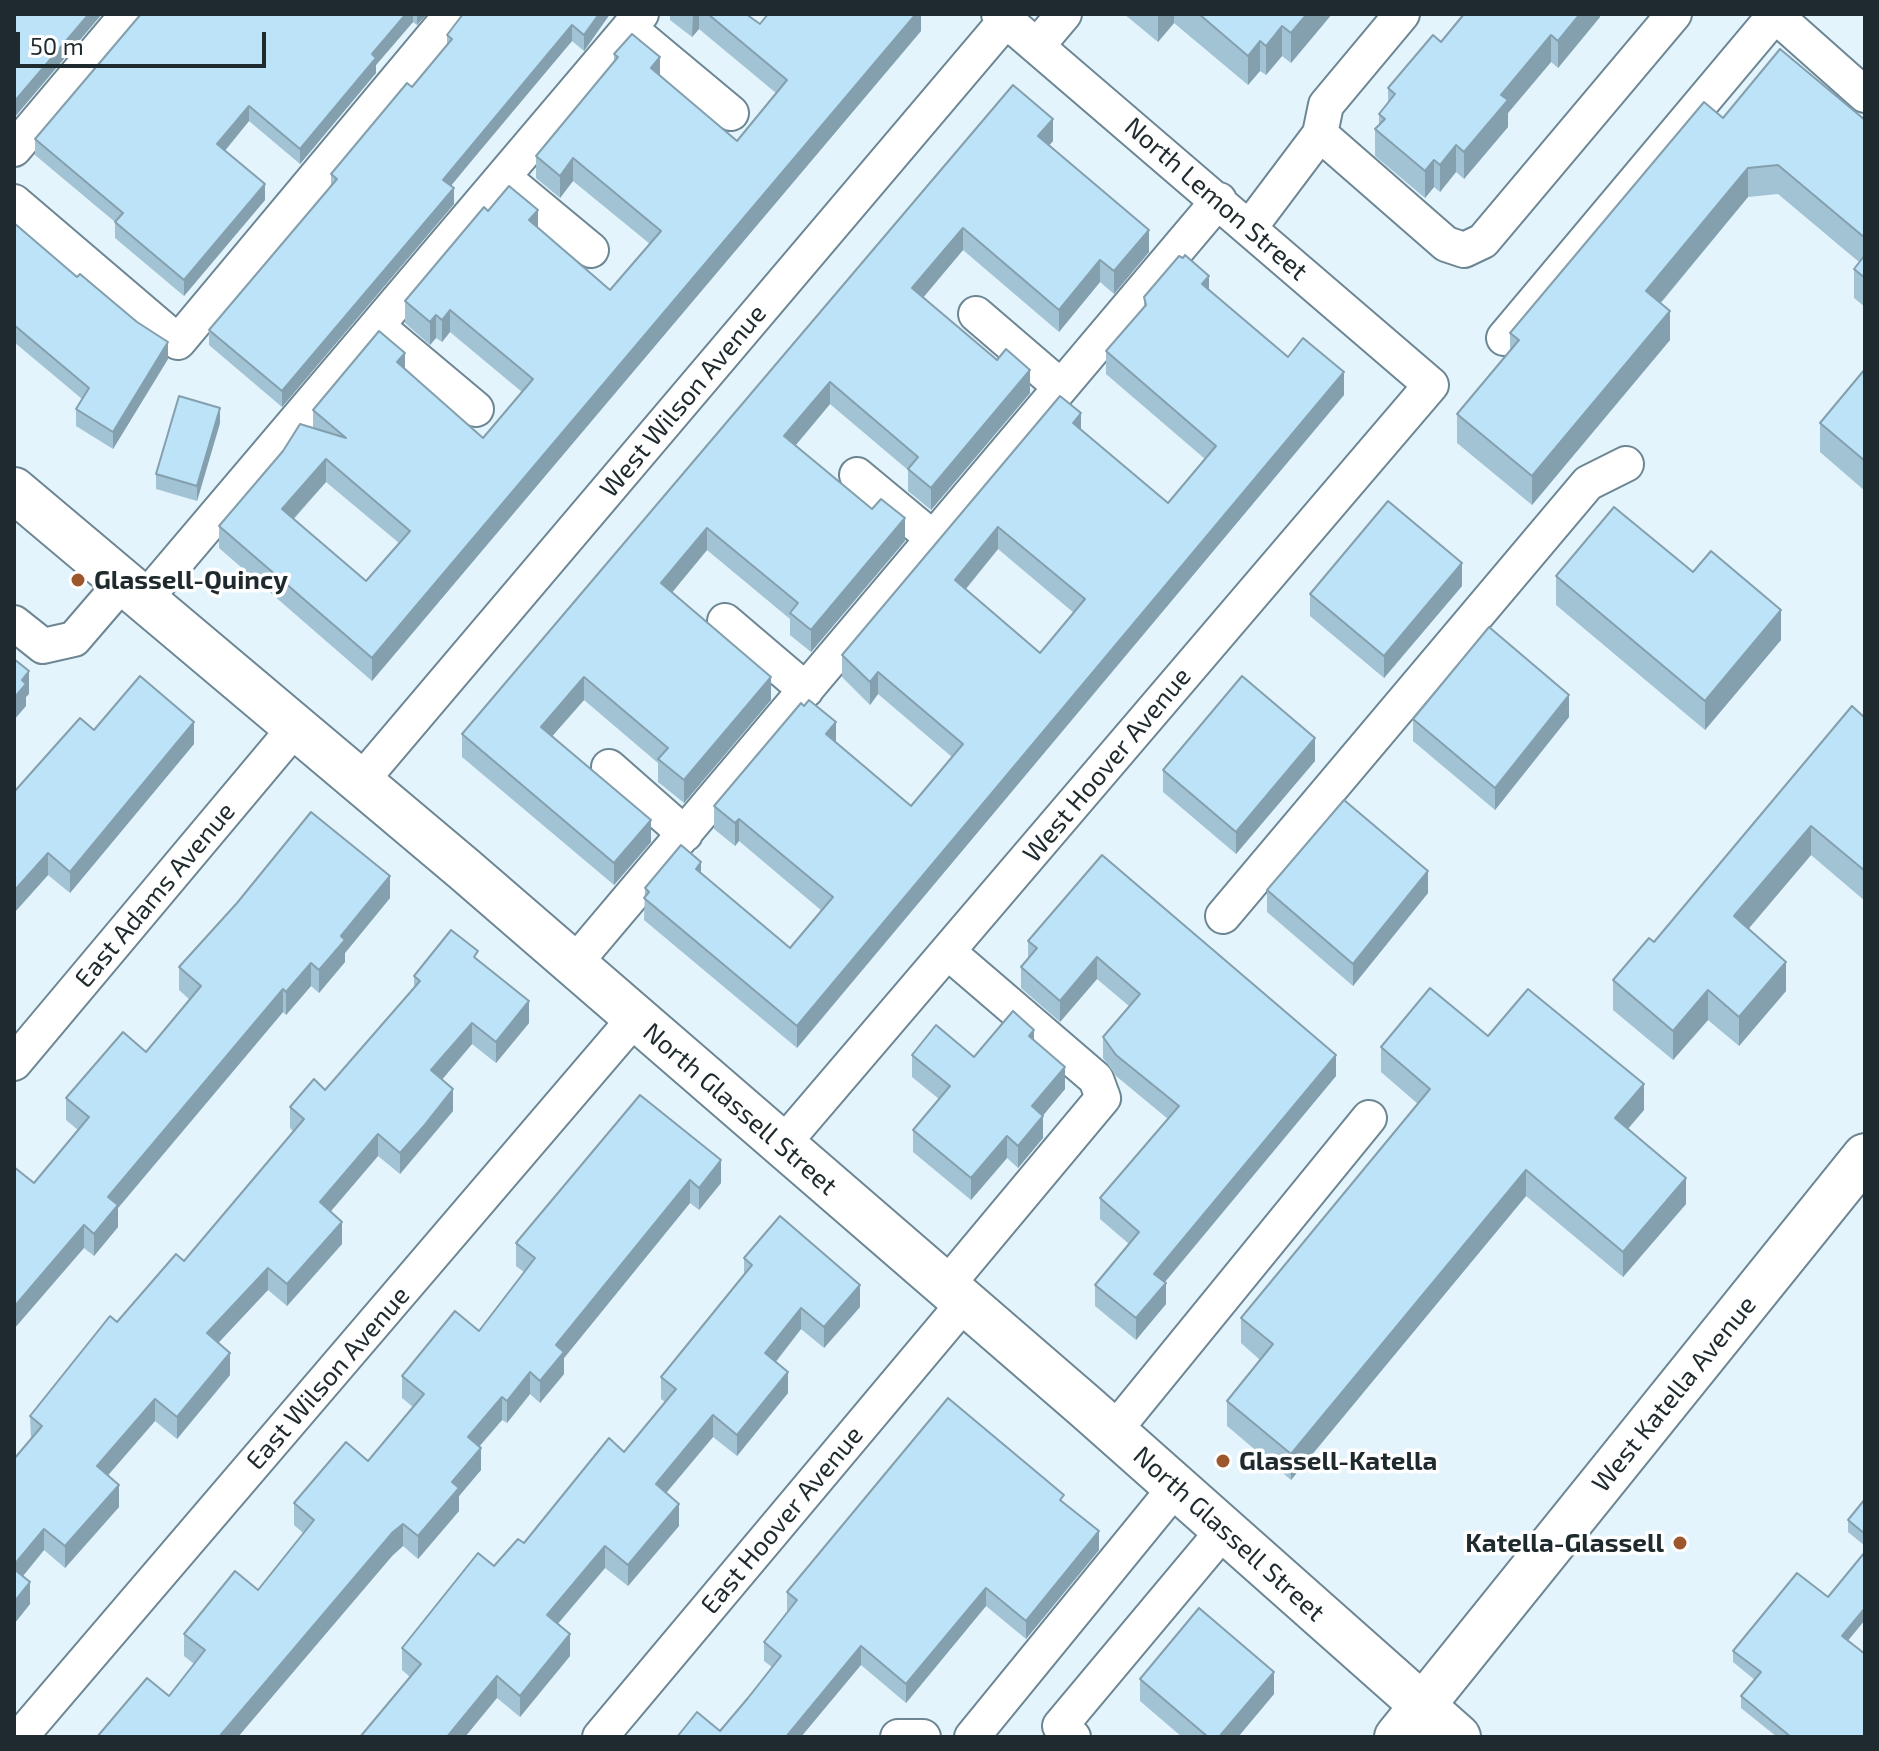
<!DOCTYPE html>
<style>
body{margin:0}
#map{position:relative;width:1879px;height:1751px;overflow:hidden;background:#e3f4fd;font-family:"Exo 2",sans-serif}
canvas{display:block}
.frame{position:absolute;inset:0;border:16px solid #1f2a2f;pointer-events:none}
.scale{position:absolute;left:16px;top:32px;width:250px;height:36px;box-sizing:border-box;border:4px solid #1f2a2f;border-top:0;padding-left:10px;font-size:24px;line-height:28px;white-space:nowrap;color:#1f2a2f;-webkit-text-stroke:6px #fff;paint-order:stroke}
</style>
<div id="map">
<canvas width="1879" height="1751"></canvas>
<div class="frame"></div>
<div class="scale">50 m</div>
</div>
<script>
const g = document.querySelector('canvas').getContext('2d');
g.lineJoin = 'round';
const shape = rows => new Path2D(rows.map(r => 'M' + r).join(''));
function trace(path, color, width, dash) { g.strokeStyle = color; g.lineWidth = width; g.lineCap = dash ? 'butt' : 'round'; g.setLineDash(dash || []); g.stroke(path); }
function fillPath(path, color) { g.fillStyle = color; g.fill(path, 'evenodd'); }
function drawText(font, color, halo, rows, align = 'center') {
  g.font = font + ' "Exo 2",sans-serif'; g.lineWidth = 7; g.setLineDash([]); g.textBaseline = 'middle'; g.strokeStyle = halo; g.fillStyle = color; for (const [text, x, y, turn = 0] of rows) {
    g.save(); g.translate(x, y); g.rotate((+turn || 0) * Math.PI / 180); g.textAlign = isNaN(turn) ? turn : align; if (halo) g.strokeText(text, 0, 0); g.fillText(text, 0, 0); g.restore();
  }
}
const minor = shape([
 [629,28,731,113],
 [1037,46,1064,14],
 [1320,134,1446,244,1464,250,1483,241,1674,14],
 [14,149,128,14],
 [503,177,591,250],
 [14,202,178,342,452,14],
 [1250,227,1320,134,1326,105,1402,14],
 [976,314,1061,387],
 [377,326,476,409],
 [1504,338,1775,15,1865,95],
 [857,475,934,539],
 [144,600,641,14],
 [725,621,806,690],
 [14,623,43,646,74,639,123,582],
 [609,767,685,834],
 [360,782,1006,20],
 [1223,916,1588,483,1626,464],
 [573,965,1219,200],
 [14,1063,295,728],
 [782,1145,1431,385,999,14],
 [946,1286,1103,1098,1096,1079,948,952],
 [1113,1432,1369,1118],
 [20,1737,635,1018],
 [600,1737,965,1302],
 [898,1737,923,1737],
 [972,1737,1176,1487],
 [1073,1737,1060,1726,1224,1530]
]);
const major = shape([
 [14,490,464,869,1086,1407,1458,1737],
 [1397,1737,1865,1156]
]);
const wall = shape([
 [141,14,427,14,417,25,413,22,376,65,376,73,300,164,249,121,225,151,265,200,184,296,115,238,115,222,35,155,35,139],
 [463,14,610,14,584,51,572,41,501,124,451,186,454,204,282,407,209,345,209,330,331,186,331,174,412,87,447,45,447,35],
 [670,14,746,14,760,24,921,14,921,31,372,681,219,548,219,526,313,428,313,410,405,369,483,438,522,392,450,332,442,342,436,338,430,345,405,323,405,301,488,211,538,228,610,290,650,244,573,181,560,198,536,178,536,156,614,62,614,54,660,76,737,141,776,93,699,29,692,37,670,20],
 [326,482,399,543,366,581,294,519],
 [1124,14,1332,14,1291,63,1282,56,1266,75,1260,71,1248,85,1174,23,1158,42],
 [1600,14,1600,17,1558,68,1551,62,1508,113,1508,127,1464,179,1456,172,1440,192,1434,187,1425,198,1375,156,1375,129,1379,125,1379,114,1388,103,1388,88,1441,42],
 [1013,85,1053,141,1049,145,1149,252,1114,294,1100,282,1059,332,963,250,923,297,1030,393,931,510,908,491,908,470,830,404,796,445,905,541,811,652,790,635,790,619,707,550,672,592,771,700,684,803,658,782,658,763,584,700,552,736,651,842,614,885,462,757,462,734],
 [1723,118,1865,120,1865,307,1854,298,1854,269,1859,262,1778,194,1748,197,1661,303,1670,340,1532,505,1457,443,1457,414,1510,350,1510,333],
 [14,223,168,359,113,449,76,426,76,409,82,399,14,342],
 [1209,291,1288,357,1344,395,797,1048,644,920,645,888,701,873,790,948,822,911,739,841,735,846,714,829,714,806,836,743,911,806,952,757,878,694,870,705,842,677,842,655,1081,430,1168,503,1205,459,1106,374,1106,351,1144,307,1144,297],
 [998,549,1074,613,1040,653,966,589],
 [1865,369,1865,491,1820,452,1820,423],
 [220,423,197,501,156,489,156,474],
 [1556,576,1781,640,1705,730,1556,605],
 [1462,586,1384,678,1310,616,1310,594],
 [1569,717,1495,810,1413,741,1413,719],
 [1865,718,1865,901,1811,855,1748,929,1786,991,1739,1046,1708,1020,1673,1060,1613,1010,1613,980,1654,942],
 [94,730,194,744,70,893,48,875,14,913],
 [1315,761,1236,854,1163,792,1163,770],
 [1102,855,1336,1076,1165,1282,1166,1304,1136,1340,1095,1306,1095,1285,1129,1244,1100,1219,1100,1198,1168,1119,1116,1076,1103,1058,1103,1037,1129,1006,1097,979,1060,1022,1021,988,1021,967,1028,958,1028,941],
 [1267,890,1428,893,1353,986,1267,912],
 [390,898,345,953,345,962,319,993,311,986,286,1015,283,1012,118,1208,118,1227,94,1256,84,1248,34,1183,78,1130,66,1120,66,1098,146,1052,190,1000,179,990,179,967],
 [478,961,529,1023,496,1063,472,1044,442,1080,453,1111,400,1174,378,1156,330,1212,342,1244,287,1306,268,1290,218,1343,230,1375,177,1439,155,1421,108,1475,119,1507,65,1568,44,1550,23,1576,30,1604,14,1624,31,1439,30,1416,117,1322,184,1261,293,1131,290,1128,290,1107,325,1090,414,989,414,976],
 [1488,1036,1644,1110,1627,1129,1686,1204,1623,1277,1526,1196,1291,1480,1227,1426,1227,1401,1260,1360,1241,1343,1241,1318,1418,1104,1381,1072,1381,1047],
 [1034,1041,1065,1089,1043,1115,1043,1138,1018,1168,1007,1158,971,1200,913,1152,913,1130,939,1099,912,1077,912,1055,974,1057],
 [640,1095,721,1183,699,1210,690,1203,564,1358,564,1374,540,1403,530,1394,507,1423,502,1420,480,1446,481,1470,459,1496,459,1511,418,1559,403,1546,393,1555,169,1696,194,1664,184,1656,184,1634,258,1590,303,1533,294,1525,294,1503,368,1461,413,1407,402,1398,402,1376,479,1331,524,1272,516,1266,516,1243],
 [744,1258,860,1307,824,1348,801,1329,776,1362,788,1393,737,1456,713,1437,666,1493,679,1526,628,1586,605,1568,558,1624,570,1656,520,1717,497,1698,410,1677,402,1670,402,1648,494,1566,524,1543,624,1452,665,1402,661,1399,661,1377,744,1274],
 [1865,1499,1865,1546,1848,1532,1848,1520],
 [1064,1503,1099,1550,1026,1639,986,1606,906,1703,861,1665,720,1731,772,1667,764,1661,764,1642,788,1612,787,1610,787,1592],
 [1828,1597,1848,1640,1865,1737,1777,1737,1741,1708,1741,1696,1755,1680,1733,1662,1733,1651],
 [1140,1679,1274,1694,1238,1737,1182,1737,1140,1701]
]);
const shadedWall = shape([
 [89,14,102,14,14,118,14,102],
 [406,14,413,14,413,22,376,65,376,73,300,164,300,149,372,54],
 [417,14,427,14,417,25],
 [599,14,610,14,584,51,584,35],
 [693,14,699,14,699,29,692,37],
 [916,14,921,14,921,31,372,681,372,658],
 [1158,14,1174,14,1174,23,1158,42],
 [1307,14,1332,14,1291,63,1291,33],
 [1580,14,1600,14,1600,17,1558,68,1558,41],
 [572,25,572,41,443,195,443,180],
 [1282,26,1282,56,1266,75,1266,46],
 [1551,35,1551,62,1508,113,1508,127,1464,179,1464,152,1501,95],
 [1260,41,1260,71,1248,85,1248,56],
 [660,57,660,80,651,68],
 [249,106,249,121,217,160,217,144],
 [1053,119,1053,141,1038,158,1038,136],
 [1456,145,1456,172,1440,192,1440,165],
 [573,158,573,181,560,198,560,176],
 [1434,160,1434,187,1425,198,1425,171],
 [1748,168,1748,197,1646,320,1646,291],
 [265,184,265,200,184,296,184,280],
 [454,188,454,204,282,407,282,391],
 [538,210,538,232,529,220],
 [963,228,963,250,912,311,912,288],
 [1149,230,1149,252,1114,294,1114,271],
 [1100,260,1100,282,1059,332,1059,310],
 [1209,276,1209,298,1202,284],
 [450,310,450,332,442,342,442,320],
 [1670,311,1670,340,1532,505,1532,476],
 [436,315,436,338,430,345,430,322],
 [168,342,168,359,113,449,113,432],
 [405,353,405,375,397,362],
 [1030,370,1030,393,931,510,931,488],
 [1344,372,1344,395,797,1048,797,1026],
 [830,382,830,404,784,459,784,436],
 [220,408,220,423,197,501,197,486],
 [1081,413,1081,436,1073,423],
 [326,459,326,482,282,531,282,509],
 [905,518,905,541,811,652,811,630],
 [998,527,998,549,955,602,955,580],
 [707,528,707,550,661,606,661,583],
 [1462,563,1462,586,1384,678,1384,656],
 [1781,610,1781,640,1705,730,1705,701],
 [29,671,29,694,26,697,26,706,14,720,14,698,22,680],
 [878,672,878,694,870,705,870,682],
 [584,677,584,700,541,749,541,727],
 [771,677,771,700,684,803,684,780],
 [1569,695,1569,717,1495,810,1495,788],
 [194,722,194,744,70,893,70,872],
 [836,722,836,744,826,734],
 [1315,738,1315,761,1236,854,1236,832],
 [739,819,739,841,735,846,735,823],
 [651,820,651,842,614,885,614,863],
 [1811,826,1811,855,1734,946,1734,916],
 [48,853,48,875,14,913,14,891],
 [701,862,701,885,696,869],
 [1428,871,1428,893,1353,986,1353,964],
 [390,876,390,898,345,953,345,962,319,993,319,970,341,936],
 [1097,957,1097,979,1060,1022,1060,1001],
 [1786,962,1786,991,1739,1046,1739,1017],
 [311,963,311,986,286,1015,286,992],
 [283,989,283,1012,118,1208,118,1227,94,1256,94,1234,108,1197],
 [1708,990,1708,1020,1673,1060,1673,1031],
 [529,1001,529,1023,496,1063,496,1042],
 [472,1023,472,1044,431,1092,431,1070],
 [1034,1030,1034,1052,1029,1036],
 [1336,1055,1336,1076,1154,1295,1154,1274],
 [1065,1067,1065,1089,1032,1129,1032,1106],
 [1644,1084,1644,1110,1615,1144,1615,1118],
 [453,1089,453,1111,400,1174,400,1153],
 [1043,1116,1043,1138,1018,1168,1018,1146],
 [378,1134,378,1156,320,1224,320,1202],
 [1007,1136,1007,1158,971,1200,971,1178],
 [721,1160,721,1183,699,1210,699,1188],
 [1526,1170,1526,1196,1291,1480,1291,1454],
 [1686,1178,1686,1204,1623,1277,1623,1252],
 [690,1180,690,1203,564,1358,564,1374,540,1403,540,1381,556,1345],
 [342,1222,342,1244,287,1306,287,1284],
 [84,1225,84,1248,14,1329,14,1307],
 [268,1268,268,1290,207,1355,207,1333],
 [1166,1283,1166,1304,1136,1340,1136,1318],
 [860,1285,860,1307,824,1348,824,1327],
 [801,1308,801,1329,765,1375,765,1353],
 [230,1353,230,1375,177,1439,177,1417],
 [530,1372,530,1394,507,1423,507,1401],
 [788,1372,788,1393,737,1456,737,1435],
 [502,1397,502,1420,468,1459,468,1437],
 [155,1399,155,1421,97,1488,97,1466],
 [713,1415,713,1437,656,1505,656,1484],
 [481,1448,481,1470,459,1496,459,1511,418,1559,418,1536,452,1482],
 [119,1485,119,1507,65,1568,65,1546],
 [679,1504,679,1526,628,1586,628,1565],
 [403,1524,403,1546,393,1555,238,1737,219,1737,393,1532],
 [44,1529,44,1550,14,1587,14,1565],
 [1099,1531,1099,1550,1026,1639,1026,1621],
 [605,1546,605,1568,547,1636,547,1615],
 [30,1582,30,1604,14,1624,14,1602],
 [986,1588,986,1606,906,1703,906,1684],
 [1865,1608,1865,1620,1842,1648,1842,1636],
 [570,1634,570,1656,520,1717,520,1696],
 [861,1646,861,1665,801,1737,786,1737],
 [1274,1672,1274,1694,1238,1737,1219,1737],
 [497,1676,497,1698,465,1737,447,1737]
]);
const building = shape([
 [14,14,89,14,14,102,14,14],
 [141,14,406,14,372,54,376,58,300,149,249,106,217,144,265,184,184,280,115,222,123,213,35,139,141,14],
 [463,14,599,14,584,35,572,25,443,180,454,188,282,391,209,330,337,179,331,174,407,83,412,87,452,39,447,35,463,14],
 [708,14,746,14,760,24,768,14,916,14,372,658,219,526,283,451,300,424,346,438,313,410,379,331,405,353,397,362,483,438,533,379,450,310,442,320,436,315,430,322,405,301,484,207,488,211,509,186,538,210,529,220,610,290,661,231,573,158,560,176,536,156,618,57,614,54,632,34,660,57,651,68,737,141,787,80,708,14],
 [326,459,410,531,366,581,282,509,326,459],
 [1199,14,1307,14,1291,33,1282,26,1266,46,1260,41,1248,56,1199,14],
 [1464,14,1580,14,1558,41,1551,35,1501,95,1508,100,1464,152,1456,145,1440,165,1434,160,1425,171,1375,129,1385,119,1379,114,1395,94,1388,88,1433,35,1441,42,1464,14],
 [1780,49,1865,120,1865,238,1778,165,1748,168,1646,291,1670,311,1532,476,1457,414,1519,340,1510,333,1704,102,1723,118,1780,49],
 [1013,85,1053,119,1038,136,1149,230,1114,271,1100,260,1059,310,963,228,912,288,997,360,1006,349,1030,370,931,488,908,469,918,457,830,382,784,436,872,509,881,499,905,518,811,630,790,613,798,603,707,528,661,583,771,677,684,780,658,759,668,748,584,677,541,727,651,820,614,863,462,734,1013,85],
 [14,223,77,277,80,274,137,322,168,342,113,432,76,409,89,388,14,325,14,223],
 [1185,255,1209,276,1202,284,1288,357,1303,338,1344,372,797,1026,644,898,649,892,645,888,681,845,701,862,696,869,790,948,833,897,739,819,735,823,714,806,801,703,804,706,809,700,836,722,826,734,911,806,963,744,878,672,870,682,842,655,1060,396,1081,413,1073,423,1168,503,1216,446,1106,351,1146,305,1144,297,1179,256,1183,258,1185,255],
 [998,527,1085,599,1040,653,955,580,998,527],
 [1865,255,1865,278,1854,269,1865,255],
 [1865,369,1865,461,1820,423,1865,369],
 [179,396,220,408,197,486,156,474,179,396],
 [1388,501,1462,563,1384,656,1310,594,1388,501],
 [1614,507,1693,572,1711,551,1781,610,1705,701,1556,576,1614,507],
 [1489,627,1569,695,1495,788,1413,719,1489,627],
 [14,659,29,671,22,680,26,684,14,698,14,659],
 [140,676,194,722,70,872,48,853,14,891,14,792,80,718,94,730,140,676],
 [1242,676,1315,738,1236,832,1163,770,1242,676],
 [1852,706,1865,718,1865,871,1811,826,1734,916,1786,962,1739,1017,1708,990,1673,1031,1613,980,1649,938,1654,942,1852,706],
 [1344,800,1428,871,1353,964,1267,890,1344,800],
 [311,812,390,876,341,936,345,940,319,970,311,963,286,992,283,989,108,1197,118,1205,94,1234,84,1225,14,1307,14,1167,34,1183,89,1117,66,1098,123,1032,146,1052,201,986,179,967,237,903,311,812],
 [1102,855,1336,1055,1154,1274,1166,1283,1136,1318,1095,1285,1139,1232,1100,1198,1179,1106,1116,1055,1103,1037,1140,994,1097,957,1060,1001,1021,967,1037,948,1028,941,1102,855],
 [451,930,478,951,474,957,529,1001,496,1042,472,1023,431,1070,453,1089,423,1127,400,1153,378,1134,320,1202,342,1222,287,1284,268,1268,207,1333,230,1353,177,1417,155,1399,97,1466,119,1485,65,1546,44,1529,14,1565,14,1459,42,1426,30,1416,110,1316,117,1322,176,1254,184,1261,304,1119,290,1107,314,1079,325,1090,420,981,414,976,451,930],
 [1430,988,1488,1036,1528,989,1644,1084,1615,1118,1686,1178,1623,1252,1526,1170,1291,1454,1227,1401,1273,1344,1241,1318,1430,1089,1381,1047,1430,988],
 [1013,1011,1034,1030,1029,1036,1065,1067,1032,1106,1043,1116,1018,1146,1007,1136,971,1178,913,1130,950,1086,912,1055,936,1025,974,1057,1013,1011],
 [640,1095,721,1160,699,1188,690,1180,556,1345,564,1352,540,1381,530,1372,507,1401,502,1397,468,1437,481,1448,452,1482,459,1488,418,1536,403,1524,393,1532,219,1737,97,1737,147,1678,169,1696,205,1650,184,1634,235,1571,258,1590,314,1520,294,1503,346,1442,368,1461,424,1394,402,1376,455,1311,479,1331,535,1258,516,1243,640,1095],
 [780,1216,860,1285,824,1327,801,1308,765,1353,788,1372,737,1435,713,1415,656,1484,679,1504,628,1565,605,1546,547,1615,570,1634,520,1696,497,1676,447,1737,360,1737,421,1664,402,1648,478,1553,494,1566,518,1539,524,1543,609,1438,624,1452,676,1389,661,1377,752,1265,744,1258,780,1216],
 [948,1398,1064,1495,1060,1500,1099,1531,1026,1621,986,1588,906,1684,861,1646,786,1737,677,1737,697,1712,720,1731,748,1698,781,1656,764,1642,797,1600,787,1592,948,1398],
 [1865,1499,1865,1534,1848,1520,1865,1499],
 [1865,1552,1865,1608,1842,1636,1865,1654,1865,1737,1791,1737,1741,1696,1761,1672,1733,1651,1797,1573,1828,1597,1865,1552],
 [14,1569,30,1582,14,1602,14,1569],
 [1199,1608,1274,1672,1219,1737,1208,1737,1140,1679,1199,1608]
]);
const markers = [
 [78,580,8,"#9d572d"],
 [1223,1461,8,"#9d572d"],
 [1680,1543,8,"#9d572d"]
];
const streetNames = [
 ["North Lemon Street",1216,199,41],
 ["West Wilson Avenue",683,401,-50],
 ["West Hoover Avenue",1107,765,-50],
 ["East Adams Avenue",155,895,-50],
 ["North Glassell Street",740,1109,41],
 ["East Wilson Avenue",328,1378,-49],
 ["West Katella Avenue",1674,1394,-51],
 ["East Hoover Avenue",782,1520,-50],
 ["North Glassell Street",1229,1534,42]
];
const poiNames = [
 ["Glassell-Quincy",94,580],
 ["Glassell-Katella",1239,1461],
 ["Katella-Glassell",1664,1543,"right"]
];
trace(minor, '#6c8693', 38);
trace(major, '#6c8693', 48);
trace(minor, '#fff', 34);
trace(major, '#fff', 44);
fillPath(wall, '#a2c3d4');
fillPath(shadedWall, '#849fad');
fillPath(building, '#bce3f7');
trace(building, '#849fad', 2);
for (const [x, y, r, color] of markers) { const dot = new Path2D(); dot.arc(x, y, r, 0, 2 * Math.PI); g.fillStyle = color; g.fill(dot); trace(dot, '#fff', 3); }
drawText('26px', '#1f2a2f', '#fff', streetNames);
drawText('bold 26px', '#1f2a2f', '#fff', poiNames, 'left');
</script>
